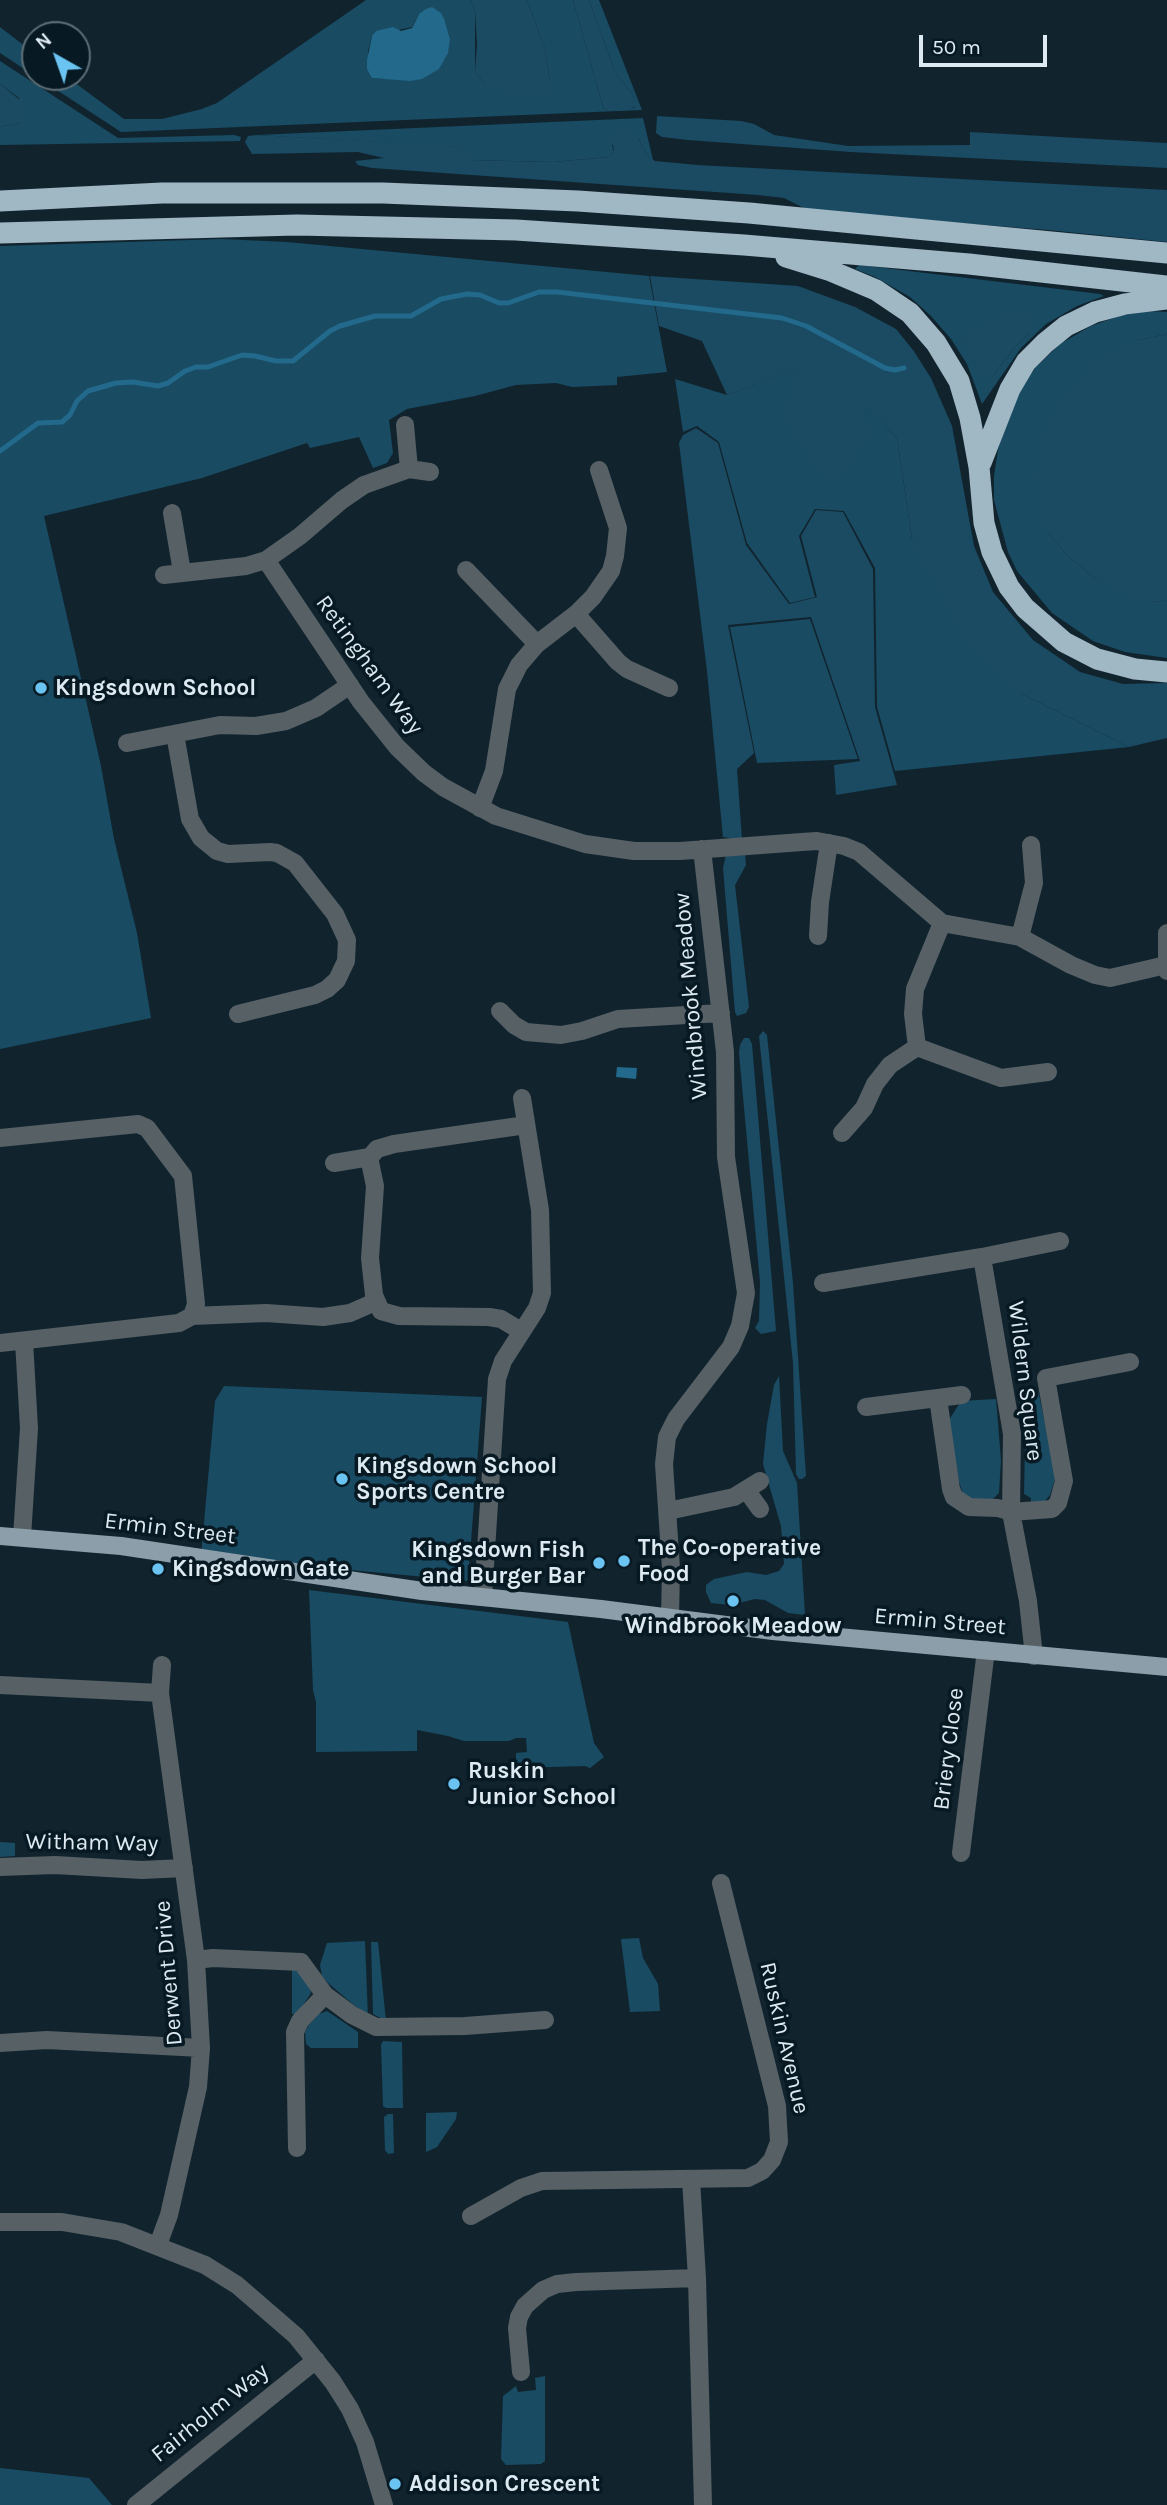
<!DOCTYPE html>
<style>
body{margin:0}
#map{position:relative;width:1167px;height:2505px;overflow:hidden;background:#11242e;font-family:Karla,sans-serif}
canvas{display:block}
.north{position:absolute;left:21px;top:21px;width:70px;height:70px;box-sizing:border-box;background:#071a24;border:2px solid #5d6d76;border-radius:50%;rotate:320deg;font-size:19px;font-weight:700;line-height:28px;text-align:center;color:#deeaf1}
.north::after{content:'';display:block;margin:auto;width:24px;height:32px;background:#6ac3f1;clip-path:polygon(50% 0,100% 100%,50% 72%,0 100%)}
.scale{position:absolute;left:919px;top:35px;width:128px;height:32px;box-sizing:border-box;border:4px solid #deeaf1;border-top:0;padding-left:9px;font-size:21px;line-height:24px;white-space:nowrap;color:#deeaf1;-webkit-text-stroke:5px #071a24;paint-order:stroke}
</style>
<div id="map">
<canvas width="1167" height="2505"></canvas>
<div class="north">N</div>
<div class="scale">50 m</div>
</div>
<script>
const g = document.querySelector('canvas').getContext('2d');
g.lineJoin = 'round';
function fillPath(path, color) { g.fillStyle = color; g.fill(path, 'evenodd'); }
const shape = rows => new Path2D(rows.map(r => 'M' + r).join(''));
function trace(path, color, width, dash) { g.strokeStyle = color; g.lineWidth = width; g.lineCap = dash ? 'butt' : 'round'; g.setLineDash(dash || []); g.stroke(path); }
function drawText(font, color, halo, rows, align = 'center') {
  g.font = font + ' Karla,sans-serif'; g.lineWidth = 7; g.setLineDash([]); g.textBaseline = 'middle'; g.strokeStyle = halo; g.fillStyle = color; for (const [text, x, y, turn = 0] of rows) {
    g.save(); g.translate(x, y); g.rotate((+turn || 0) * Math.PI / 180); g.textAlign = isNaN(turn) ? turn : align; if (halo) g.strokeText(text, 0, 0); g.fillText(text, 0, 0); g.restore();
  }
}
const green = shape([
 [366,0,471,0,475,11,475,72,484,83,550,82,545,49,527,0,573,0,603,107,608,111,634,108,635,98,615,72,589,0,599,0,642,110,121,132,37,77,67,77,124,119,162,119,202,109,217,103],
 [419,14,445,21,450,39,388,79,372,78,368,51,372,36,412,27],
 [0,27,35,54,35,76,0,53],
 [0,61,118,138,234,135,241,137,240,141,0,145,0,127,20,123,19,98,0,84],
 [643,118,653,160,647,155,638,138,612,145,614,152,609,157,553,162,469,160,459,147,257,135],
 [222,239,287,242,649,276,667,372,617,377,617,385,572,387,556,383,516,385,475,396,407,409,389,420,393,453,387,463,373,468,359,437,310,448,307,443,202,478,44,516,101,766,114,839,137,933,151,1018,0,1049,0,246],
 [859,265,1100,294,1104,296,1077,306,1046,324,1021,348,982,404,967,364,951,339,931,316,910,297,875,277,855,269],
 [1031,332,1015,347,992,377,961,340],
 [1148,311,1167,312,1167,334,1139,340,1048,533,1067,555,1094,578,1156,602,1167,600,1167,658,1125,652,1093,641,1052,613,1017,571,1008,552,994,500,994,476,998,450,1007,417,1020,390,1036,367,1060,344,1091,326,1119,316],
 [798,368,860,399,897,438,912,539,1022,694,1129,747,895,771,877,707,875,568,844,511,815,509,799,536,815,597,790,603,747,543,719,442,697,426,683,432,675,379,727,395],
 [810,619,858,759,757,763,730,627],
 [224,1386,482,1397,468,1581,201,1556,215,1401],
 [1038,1390,1056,1476,1050,1495,1044,1502,1031,1503,1031,1498,1024,1494,1025,1447,1018,1394],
 [996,1399,1001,1460,999,1493,991,1501,973,1500,963,1495,956,1471,949,1420,961,1401],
 [309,1590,568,1622,594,1743,604,1757,590,1768,585,1766,516,1768,516,1753,527,1752,526,1738,516,1738,509,1741,464,1741,448,1736,417,1730,417,1751,316,1752,316,1702,313,1690],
 [0,1842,15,1843,15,1856,0,1857],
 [639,1938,643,1958,658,1984,660,2011,630,2012,621,1939],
 [365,1941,368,2017,328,1983,322,1976,320,1965,327,1943],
 [371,1942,378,1942,386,2021,373,2014],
 [292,1969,296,1969,310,1984,311,1993,297,2014,292,2014],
 [327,2011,358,2032,358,2048,311,2048,306,2044,305,2032,308,2026,319,2014],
 [383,2041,402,2042,403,2108,386,2108,383,2106,381,2045],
 [457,2112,456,2119,437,2147,426,2152,426,2113],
 [388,2114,393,2114,394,2153,388,2154,385,2150,384,2117],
 [545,2376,545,2461,541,2464,506,2465,501,2459,503,2396,516,2386,518,2392,536,2390,535,2378],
 [0,2468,89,2478,112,2505,0,2505]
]);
const forest = shape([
 [471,0,527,0,545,49,550,82,546,97,501,90,484,83,475,72,477,43,475,11],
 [573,0,589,0,615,72,635,98,636,104,631,110,608,111,603,107],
 [0,84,25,104,20,123,0,127],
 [657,116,741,121,754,124,774,135,848,146,970,145,970,132,1167,143,1167,168,851,152,688,140,662,137,656,133],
 [621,129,638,138,647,155,655,161,697,165,1167,190,1167,242,1048,230,810,211,784,198,758,195,372,168,358,165,355,161,384,158,358,152,252,154,245,142,248,136,257,135,423,144,464,147,467,150,470,160,553,162,609,157,614,152,612,139,616,132],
 [650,276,798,286,855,307,896,329,913,350,931,378,952,426,974,546,993,592,1033,640,1080,672,1123,684,1167,683,1167,738,1129,747,1022,694,960,632,912,539,897,438,861,401,870,435,838,483,821,477,785,418,797,369,727,395,702,341,659,326],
 [1021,310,1032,312,1035,321,1031,332,1015,347,992,377,980,375,961,340,968,333,989,321],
 [1167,334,1167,600,1157,602,1131,597,1094,578,1067,555,1048,533,1039,507,1037,470,1041,437,1065,396,1096,360,1139,340],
 [696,428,718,443,746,545,789,604,817,597,801,536,816,510,843,512,873,569,875,707,897,785,836,795,834,765,860,761,811,617,728,625,754,753,737,769,742,840,723,837,707,671,679,443,683,435],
 [745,853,746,865,735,885,749,1007,746,1013,737,1016,735,1012,723,868,726,855],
 [763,1031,767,1035,793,1283,806,1476,802,1479,799,1479,796,1474,793,1363,759,1036],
 [744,1038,749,1038,752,1044,776,1331,761,1334,755,1328,759,1321,760,1282,739,1053,740,1045],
 [779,1376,783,1451,797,1483,805,1615,788,1613,765,1600,755,1599,731,1605,711,1603,706,1592,706,1585,714,1579,747,1572,766,1575,779,1571,784,1564,781,1526,763,1464,767,1424,774,1385]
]);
const water = shape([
 [432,7,441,13,445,21,450,39,448,53,439,69,422,79,410,81,372,78,367,69,367,60,372,36,376,31,393,27,401,31,412,28,419,14,426,9],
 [617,1067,637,1068,636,1079,616,1077]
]);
const stream = shape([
 [0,451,38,423,62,422,70,415,77,401,88,391,116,383,133,382,158,386,168,383,185,371,196,367,208,367,242,355,255,356,276,361,293,361,330,331,340,326,375,316,411,316,441,299,467,294,480,295,499,303,508,303,539,292,557,292,782,318,806,326,885,368,895,370,904,368]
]);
const minor = shape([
 [405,425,409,469],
 [172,513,182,572],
 [266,560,361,702,397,747,424,773,443,787,496,816,585,844,634,851,680,851,802,842,817,841,844,846,859,852,942,923,1020,937,1071,965,1095,975,1110,978,1166,965],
 [466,570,537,644],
 [164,575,246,566,266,560,300,536,342,500,364,485,409,469,430,472],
 [576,614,618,662,627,669,669,688],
 [175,734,190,819,201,838,217,851,228,854,270,852,277,853,295,863,335,914,347,940,346,961,337,980,327,989,315,995,238,1014],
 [127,743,220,725,256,726,286,721,316,708,350,685],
 [480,808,494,771,507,689,519,665,537,644,576,614,593,597,611,571,615,556,618,528,599,470],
 [1167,933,1167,971],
 [818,936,820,902,829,843],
 [1020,937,1034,883,1031,845],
 [500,1011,514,1025,526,1032,561,1035,582,1031,618,1019,721,1013],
 [917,1047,1001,1078,1048,1072],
 [842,1133,864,1108,875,1084,890,1065,917,1047,913,1014,915,989,942,923],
 [0,1138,138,1124,147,1128,183,1176,196,1304,192,1316,179,1323,0,1343],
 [334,1163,370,1157],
 [823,1283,982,1257],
 [192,1316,266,1313,323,1317,350,1313,375,1302],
 [521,1331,501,1319,489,1317,399,1316,381,1311,374,1295,370,1258,375,1186,370,1162,370,1157,377,1149,394,1144,526,1125],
 [938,1398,951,1489,954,1497,969,1507,998,1508,1011,1512,1052,1509,1058,1503,1064,1481,1046,1378,1130,1362],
 [866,1407,962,1395],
 [747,1491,760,1509],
 [668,1511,734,1497,760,1481],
 [22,1537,29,1428,24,1341],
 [483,1597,497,1379,503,1361,537,1308,542,1293,540,1210,522,1098],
 [670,1618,671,1568,664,1464,667,1437,676,1419,731,1347,740,1326,746,1293,726,1157,725,1052,702,849],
 [1034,1656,1028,1601,1011,1512,1012,1434,982,1257,1060,1241],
 [0,1685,160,1693,196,1960,201,2048,198,2087,169,2215,158,2245],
 [160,1693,162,1665],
 [961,1853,986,1650],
 [0,1867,55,1865,142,1870,184,1868],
 [196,1960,213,1958,301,1962,325,1995,352,2015,376,2027,465,2026,545,2020],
 [0,2043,47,2040,201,2048],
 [297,2148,295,2032,300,2021,325,1995],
 [691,2179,697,2278,703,2505],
 [471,2216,521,2188,542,2181,748,2178,762,2171,772,2160,779,2142,777,2106,721,1883],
 [0,2222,62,2222,121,2232,205,2265,237,2285,296,2336,333,2382,350,2409,365,2442,384,2505],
 [521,2372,517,2328,519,2317,525,2306,543,2290,557,2284,576,2282,697,2278],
 [136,2505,316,2360]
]);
const major = shape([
 [0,1536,121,1546,422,1591,601,1609,773,1631,1167,1667]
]);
const highway = shape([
 [0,201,162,193,383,193,578,201,749,213,1167,253],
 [0,233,297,225,516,230,744,245,969,264,1167,286],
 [786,257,831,271,876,290,910,313,936,343,959,381,970,418,979,467,984,523,992,552,1009,587,1025,608,1064,642,1097,659,1135,669,1167,672],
 [981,463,1010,389,1026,362,1045,343,1066,326,1095,312,1125,304,1167,299]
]);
const markers = [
 [41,688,7,"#6ac3f1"],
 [342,1479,7,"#6ac3f1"],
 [624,1561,7,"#6ac3f1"],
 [599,1563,7,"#6ac3f1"],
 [158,1569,7,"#6ac3f1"],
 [733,1601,7,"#6ac3f1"],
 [454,1784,7,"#6ac3f1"],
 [395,2484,7,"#6ac3f1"]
];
const streetNames = [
 ["Retingham Way",369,665,54],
 ["Windbrook Meadow",691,996,-95],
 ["Wildern Square",1025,1381,83],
 ["Ermin Street",170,1529,7],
 ["Ermin Street",940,1622,5],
 ["Briery Close",949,1749,-83],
 ["Witham Way",92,1843,1],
 ["Derwent Drive",169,1973,-95],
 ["Ruskin Avenue",784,2038,77],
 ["Fairholm Way",210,2413,-39]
];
const poiNames = [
 ["Kingsdown School",55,688],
 ["Kingsdown School",356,1466],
 ["Sports Centre",356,1492],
 ["The Co-operative",638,1548],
 ["Food",638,1574],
 ["Kingsdown Fish",585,1550,"right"],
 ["and Burger Bar",585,1576,"right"],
 ["Kingsdown Gate",172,1569],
 ["Windbrook Meadow",733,1626,"center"],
 ["Ruskin",468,1771],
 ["Junior School",468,1797],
 ["Addison Crescent",409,2484]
];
fillPath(green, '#194b63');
fillPath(forest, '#1a4b62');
fillPath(water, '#22698b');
trace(stream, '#22698b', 5);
trace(minor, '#566065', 18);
trace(major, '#8b9ea9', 18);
trace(highway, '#a0b7c4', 21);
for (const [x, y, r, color] of markers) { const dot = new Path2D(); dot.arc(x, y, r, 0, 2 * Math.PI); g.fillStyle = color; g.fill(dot); trace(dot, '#071a24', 2.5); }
drawText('23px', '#deeaf1', '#071a24', streetNames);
drawText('bold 23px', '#deeaf1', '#071a24', poiNames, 'left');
</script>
